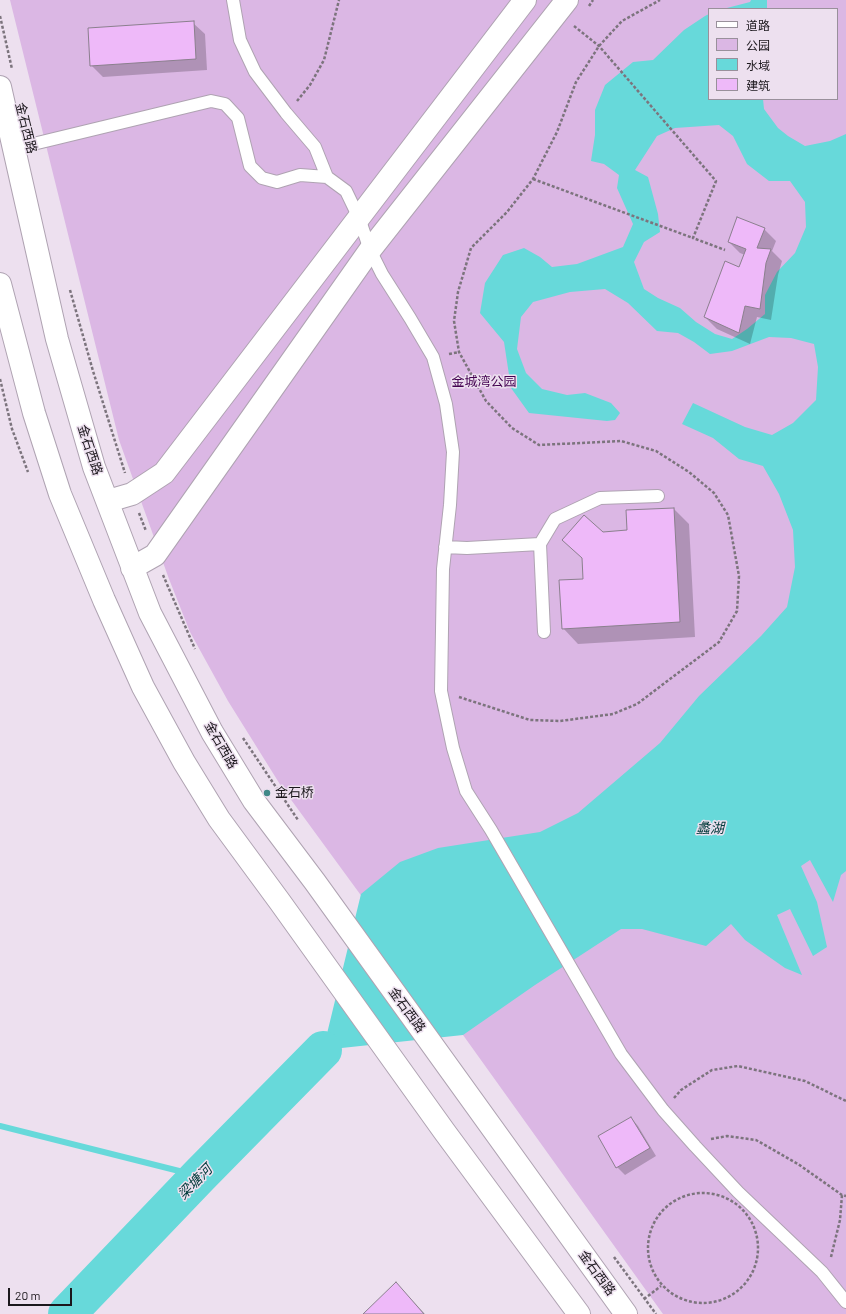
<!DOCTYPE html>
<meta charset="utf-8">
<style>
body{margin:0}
#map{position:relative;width:846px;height:1314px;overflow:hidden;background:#ede0ef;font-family:Barlow,"Noto Sans SC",sans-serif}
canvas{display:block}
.legend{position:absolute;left:708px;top:8px;width:130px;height:92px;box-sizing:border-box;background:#ede0ef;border:1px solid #99909b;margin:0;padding:5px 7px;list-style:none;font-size:12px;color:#1b171c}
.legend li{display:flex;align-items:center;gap:8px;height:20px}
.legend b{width:20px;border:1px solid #99909b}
.scale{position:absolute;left:8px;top:1288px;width:64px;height:18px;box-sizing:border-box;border:2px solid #1b171c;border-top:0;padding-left:5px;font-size:12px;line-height:14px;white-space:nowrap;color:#1b171c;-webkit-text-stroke:3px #ede0ef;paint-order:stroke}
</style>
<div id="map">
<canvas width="846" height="1314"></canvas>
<ul class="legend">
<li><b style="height:5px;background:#fff"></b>道路</li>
<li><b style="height:11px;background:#dbb7e4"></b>公园</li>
<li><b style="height:11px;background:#67d9da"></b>水域</li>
<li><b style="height:11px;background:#eeb9f9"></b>建筑</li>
</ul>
<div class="scale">20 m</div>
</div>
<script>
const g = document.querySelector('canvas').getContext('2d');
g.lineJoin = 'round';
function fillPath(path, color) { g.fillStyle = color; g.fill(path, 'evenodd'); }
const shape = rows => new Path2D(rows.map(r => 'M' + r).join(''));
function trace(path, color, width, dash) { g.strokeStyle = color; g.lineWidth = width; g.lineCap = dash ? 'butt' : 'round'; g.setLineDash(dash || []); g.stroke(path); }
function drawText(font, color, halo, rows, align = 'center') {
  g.font = font + ' Barlow,"Noto Sans SC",sans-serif'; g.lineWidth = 3; g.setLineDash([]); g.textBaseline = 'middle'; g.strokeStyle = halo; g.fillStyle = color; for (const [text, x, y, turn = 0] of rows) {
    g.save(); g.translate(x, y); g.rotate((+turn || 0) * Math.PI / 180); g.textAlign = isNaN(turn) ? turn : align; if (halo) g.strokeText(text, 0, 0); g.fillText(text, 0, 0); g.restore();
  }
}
const green = shape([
 [10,0,846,0,846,1314,663,1314,463,1035,281,786,228,701,190,632,169,579,119,440],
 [709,9,837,9,837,99,709,99]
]);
const water = shape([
 [751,0,767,0,767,9,723,9,750,2],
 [709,14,709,99,763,99,764,109,778,128,788,136,805,146,830,141,846,134,846,871,841,875,833,902,810,860,801,866,817,902,827,947,813,956,790,909,777,915,802,975,785,968,745,940,731,924,706,946,642,929,621,929,535,985,463,1035,323,1050,361,894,400,862,438,848,540,832,578,813,660,743,699,696,761,636,787,607,795,567,793,530,779,494,763,466,739,459,713,438,682,424,693,403,745,427,772,435,793,423,816,400,818,367,814,344,791,338,769,337,732,351,710,354,694,342,678,333,657,331,628,303,605,289,570,292,533,302,521,317,517,349,526,373,542,389,567,395,585,393,611,403,620,413,615,420,607,421,529,413,511,388,504,342,480,313,485,283,503,255,524,248,540,257,552,267,577,264,623,247,633,224,617,188,619,175,604,164,591,161,595,135,595,110,605,85,633,62,653,60,684,30,705,16],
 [719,125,733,136,747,164,769,181,790,181,805,202,806,227,795,253,777,272,765,295,765,314,747,329,732,339,715,334,696,322,680,308,658,298,644,289,634,262,644,242,660,232,658,214,648,177,635,170,657,136,675,128]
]);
const shadow = shape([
 [193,23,205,34,207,70,103,77,91,65],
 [764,229,776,241,772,251,782,261,778,275,771,320,757,317,750,344,717,329,705,317,740,268,745,255,740,253,729,242],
 [674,509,689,524,695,637,578,644,563,628,584,580,583,559,563,540,602,533,628,531],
 [631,1118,638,1126,656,1156,625,1175,617,1167],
 [396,1283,425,1314,365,1314]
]);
const stream = shape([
 [0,1126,199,1176]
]);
const river = shape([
 [67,1314,199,1176,323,1050]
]);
const building = shape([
 [194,21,196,59,90,66,88,28,194,21],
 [737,217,765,228,757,248,771,249,766,263,760,309,745,306,739,333,704,317,725,261,739,267,746,249,728,242,737,217],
 [674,508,680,622,562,629,559,580,583,579,582,558,562,540,584,515,603,532,627,530,626,510,674,508],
 [631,1117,650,1148,616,1168,598,1136,631,1117],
 [396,1282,424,1314,363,1314,396,1282]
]);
const path = shape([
 [589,6,593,0],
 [0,16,12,69],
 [574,26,599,46,716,181,693,238,725,250],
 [297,101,310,85,324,60,339,0],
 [533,179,693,238],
 [70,290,93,371,125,473],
 [449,354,459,352],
 [0,379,12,429,28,472],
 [139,513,146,531],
 [163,575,195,649],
 [459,697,530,720,560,721,613,714,637,704,719,642,737,611,739,576,728,515,714,493,689,472,656,451,621,441,539,445,512,428,486,401,459,352,454,321,458,292,471,248,507,212,533,179,557,132,576,82,599,46,622,21,660,0],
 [243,738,298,820],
 [674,1098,681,1090,712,1070,738,1066,805,1081,846,1101],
 [711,1139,727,1136,756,1140,798,1164,842,1195,846,1196],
 '648 1248a55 55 0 1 1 110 0a55 55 0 1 1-110 0Z',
 [614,1257,656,1314],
 [831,1257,840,1220,842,1195],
 [644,1299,661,1286]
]);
const lane = shape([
 [233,0,240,40,255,72,286,113,315,147,327,177],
 [14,150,29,145,211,101,225,104,238,118,250,166,262,178,277,182,300,175,327,177,346,191,359,218,370,250,382,274,410,318,433,357,446,404,453,452,450,505,443,569,441,691,453,748,466,791,491,830,621,1054,663,1110,695,1146,738,1192,822,1272,846,1302],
 [540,544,555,519,600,498,658,496],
 [445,547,467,548,540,544,544,632]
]);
const secondary = shape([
 [0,87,57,339,94,467,150,613,212,732,254,801,315,882,626,1314],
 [0,284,34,413,60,494,104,600,143,687,184,762,219,819,280,902,444,1131,579,1314],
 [108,501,132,494,164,473,525,0],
 [132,568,155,555,370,250,567,0]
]);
const markers = [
 [267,793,4,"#408888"]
];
const streetNames = [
 ["金石西路",26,128,76],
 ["金石西路",90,450,72],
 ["金石西路",221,745,60],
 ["金石西路",407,1010,54],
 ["金石西路",597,1273,54]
];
const parkNames = [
 ["金城湾公园",484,382]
];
const poiNames = [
 ["金石桥",275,793]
];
const waterNames = [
 ["蠡湖",710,828],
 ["梁塘河",195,1182,-46]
];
fillPath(green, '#dbb7e4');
fillPath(water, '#67d9da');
fillPath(shadow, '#0003');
trace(stream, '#67d9da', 6);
trace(river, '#67d9da', 38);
fillPath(building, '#eeb9f9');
trace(building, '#8b808e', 1);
trace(lane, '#afa3b2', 14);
trace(secondary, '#afa3b2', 24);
trace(path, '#7c747d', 2.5, [3, 2]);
trace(lane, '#fff', 12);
trace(secondary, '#fff', 22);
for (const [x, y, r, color] of markers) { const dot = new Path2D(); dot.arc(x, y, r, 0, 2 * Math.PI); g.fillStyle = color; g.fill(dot); trace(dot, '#ede0ef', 1.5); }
drawText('13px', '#1b171c', '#ede0ef', streetNames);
drawText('13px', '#440251', '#ede0ef', parkNames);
drawText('13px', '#1b171c', '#ede0ef', poiNames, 'left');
drawText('italic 14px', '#003a3a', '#ede0ef', waterNames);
</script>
